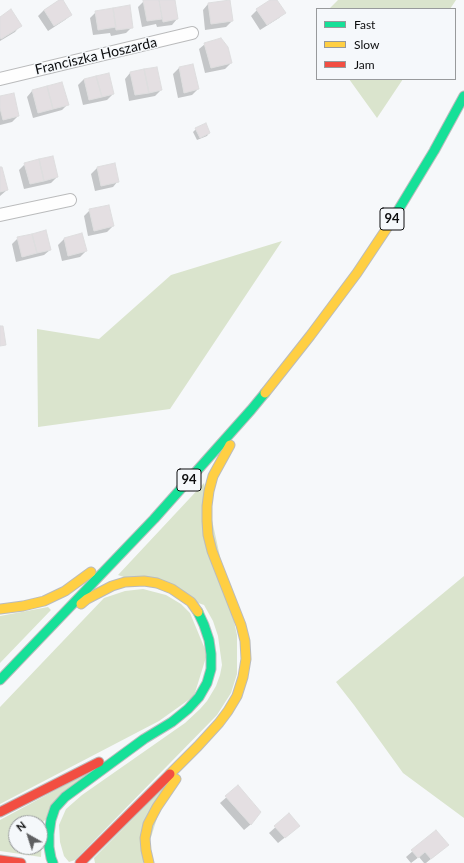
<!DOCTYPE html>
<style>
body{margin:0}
#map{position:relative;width:464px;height:863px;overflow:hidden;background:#f6f8fa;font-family:Lato,sans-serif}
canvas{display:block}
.legend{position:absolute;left:316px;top:8px;width:140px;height:72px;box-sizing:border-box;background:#f5f8fb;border:1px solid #989a9c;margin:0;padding:5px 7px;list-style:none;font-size:12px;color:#0c0d0e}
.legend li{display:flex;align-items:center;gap:8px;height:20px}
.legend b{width:20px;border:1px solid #989a9c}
.north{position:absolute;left:8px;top:815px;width:40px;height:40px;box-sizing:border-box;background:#f5f8fb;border:1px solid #989a9c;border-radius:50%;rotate:321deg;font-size:11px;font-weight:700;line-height:16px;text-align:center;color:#0c0d0e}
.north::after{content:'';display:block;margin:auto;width:14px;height:18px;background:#5e5f61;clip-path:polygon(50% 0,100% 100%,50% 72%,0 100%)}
</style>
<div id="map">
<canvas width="464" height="863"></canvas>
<ul class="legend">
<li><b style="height:5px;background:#16e098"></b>Fast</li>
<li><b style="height:5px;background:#ffcf43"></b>Slow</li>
<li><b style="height:5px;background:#f24e42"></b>Jam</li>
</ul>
<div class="north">N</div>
</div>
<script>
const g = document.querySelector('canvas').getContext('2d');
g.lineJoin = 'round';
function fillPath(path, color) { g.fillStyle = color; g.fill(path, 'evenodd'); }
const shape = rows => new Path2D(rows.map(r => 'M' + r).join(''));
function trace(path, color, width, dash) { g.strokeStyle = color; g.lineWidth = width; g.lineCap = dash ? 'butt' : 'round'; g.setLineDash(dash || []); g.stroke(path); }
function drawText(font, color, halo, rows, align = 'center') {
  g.font = font + ' Lato,sans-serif'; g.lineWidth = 3; g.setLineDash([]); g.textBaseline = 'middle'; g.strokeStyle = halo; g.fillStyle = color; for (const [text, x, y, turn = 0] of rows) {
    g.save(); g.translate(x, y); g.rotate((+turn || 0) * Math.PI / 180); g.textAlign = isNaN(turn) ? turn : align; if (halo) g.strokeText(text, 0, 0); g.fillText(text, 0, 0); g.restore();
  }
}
const green = shape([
 [338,0,456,0,450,9,329,9],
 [349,79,403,79,377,118],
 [282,241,170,409,38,427,37,329,99,339,171,275],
 [204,483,237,635,237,674,231,693,217,715,75,860,69,862,64,856,60,842,59,825,66,809,82,795,185,723,200,709,207,701,216,686,220,675,222,665,218,636,213,621,204,605,118,575],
 [464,576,464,818,403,773,354,705,336,682],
 [143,589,166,595,181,604,190,613,207,654,194,696,159,721,0,804,0,707,104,598,125,591],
 [48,607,51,610,0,663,0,616],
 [104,764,43,822,41,857,0,851,0,820],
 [16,823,40,823,40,847,16,847],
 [168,783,143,863,95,863,94,858]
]);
const shadow = shape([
 [60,0,62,0,71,15,65,20,48,31,38,16,44,10],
 [151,0,158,0,158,1,165,0,174,0,177,19,172,25,157,27,156,24,142,27,138,7,144,1],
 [272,0,276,0,284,13,279,18,260,30,251,16,257,10],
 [208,4,232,21,226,27,205,30,203,10],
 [96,12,132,27,126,33,111,36,110,33,93,35,90,18],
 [0,18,20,26,15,32,0,41],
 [205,44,231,63,225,69,205,73,199,49],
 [193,65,198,89,192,95,178,98,173,74,179,68],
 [130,73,161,90,155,96,129,101,125,79],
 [84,79,113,94,107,100,83,105,78,85],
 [32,91,68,104,62,110,33,118,27,97],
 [0,97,18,116,12,122,0,125],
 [196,129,209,133,207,136,197,140,193,132],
 [25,164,57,177,51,183,24,189,19,170],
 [114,164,118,181,113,187,95,191,91,174,97,168],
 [0,168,7,190,0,196],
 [90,210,113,226,107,232,88,236,84,216],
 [82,234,86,251,80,257,62,261,58,245,64,239],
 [18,238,50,250,44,255,16,262,12,244],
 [238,787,260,812,250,825,244,830,220,803],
 [289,815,293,831,278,843,269,833],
 [436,831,442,850,426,863,424,863,419,857,411,863,406,857]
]);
const building = shape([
 [59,0,63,0,72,15,54,26,44,10,59,0],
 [143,0,159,0,162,19,147,21,143,0],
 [159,0,175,0,178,19,163,22,159,0],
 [230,0,233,21,211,24,208,3,230,0],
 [270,0,277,0,286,13,267,25,256,9,270,0],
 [130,5,133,28,116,30,113,8,130,5],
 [113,8,116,27,98,30,95,11,113,8],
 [11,9,22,26,1,39,0,37,0,17,11,9],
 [221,38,228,47,232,63,211,68,204,43,221,38],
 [193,64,199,89,184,93,179,67,193,64],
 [157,67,162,90,149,93,144,69,157,67],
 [144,69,149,93,135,95,130,72,144,69],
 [109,73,114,94,102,97,96,76,109,73],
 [96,76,102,97,89,100,84,79,96,76],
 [62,82,69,105,53,109,47,86,62,82],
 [47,86,53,109,38,113,32,90,47,86],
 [14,93,19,116,3,120,0,108,0,96,14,93],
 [206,123,210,133,200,138,195,128,206,123],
 [53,156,58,177,44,181,39,159,53,156],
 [39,159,44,181,30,184,24,163,39,159],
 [115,163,119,182,101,186,97,167,115,163],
 [0,167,2,167,8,190,0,192,0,167],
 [109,205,114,226,94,231,89,209,109,205],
 [46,230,51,250,37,253,32,234,46,230],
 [82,233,87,251,68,256,64,238,82,233],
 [32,234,37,253,22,257,17,237,32,234],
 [0,326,3,326,6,345,0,346,0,326],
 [238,785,261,812,251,825,225,796,238,785],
 [289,813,300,826,285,838,274,826,289,813],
 [436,830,449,845,431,859,425,852,418,858,411,850,436,830]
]);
const street = shape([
 [0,79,192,33],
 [0,215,70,200]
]);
const fast = shape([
 [391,222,434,151,464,96],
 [0,680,154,519,251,410,265,393],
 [53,863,51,858,49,847,49,834,51,820,55,808,65,797,144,739,172,722,188,709,199,697,207,683,211,669,211,654,209,640,204,625,198,612]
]);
const slow = shape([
 [265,393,310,336,357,273,391,222],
 [81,604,87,599,112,586,125,582,144,581,157,583,172,589,191,602,198,612],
 [0,609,23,606,44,601,65,591,91,572],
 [170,774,198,746,219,723,228,711,237,696,243,677,246,659,245,641,241,625,212,551,208,535,207,521,207,506,209,491,213,476,230,445],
 [149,863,146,850,145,838,148,824,157,807,176,779]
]);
const jam = shape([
 [0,812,99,762],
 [0,860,21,863],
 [80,863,170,774]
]);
const shields = [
 [392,219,24],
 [189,480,24]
];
const shieldNames = [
 ["94",392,219],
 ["94",189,480]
];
const streetNames = [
 ["Franciszka Hoszarda",96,56,-13]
];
fillPath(green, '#dae4cd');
fillPath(shadow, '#0003');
fillPath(building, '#e4dfe2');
trace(building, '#dededf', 1);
trace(street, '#babbbc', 14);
trace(fast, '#babbbc', 11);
trace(slow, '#babbbc', 11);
trace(jam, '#babbbc', 11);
trace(street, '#fefefe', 12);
trace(fast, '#16e098', 9);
trace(slow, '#ffcf43', 9);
trace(jam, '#f24e42', 9);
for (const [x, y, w] of shields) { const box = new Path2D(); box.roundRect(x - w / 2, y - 11, w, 22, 3); g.fillStyle = '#f5f8fb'; g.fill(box); trace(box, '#0c0d0e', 1); }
drawText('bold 13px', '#0c0d0e', null, shieldNames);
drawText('14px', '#0c0d0e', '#f5f8fb', streetNames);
</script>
